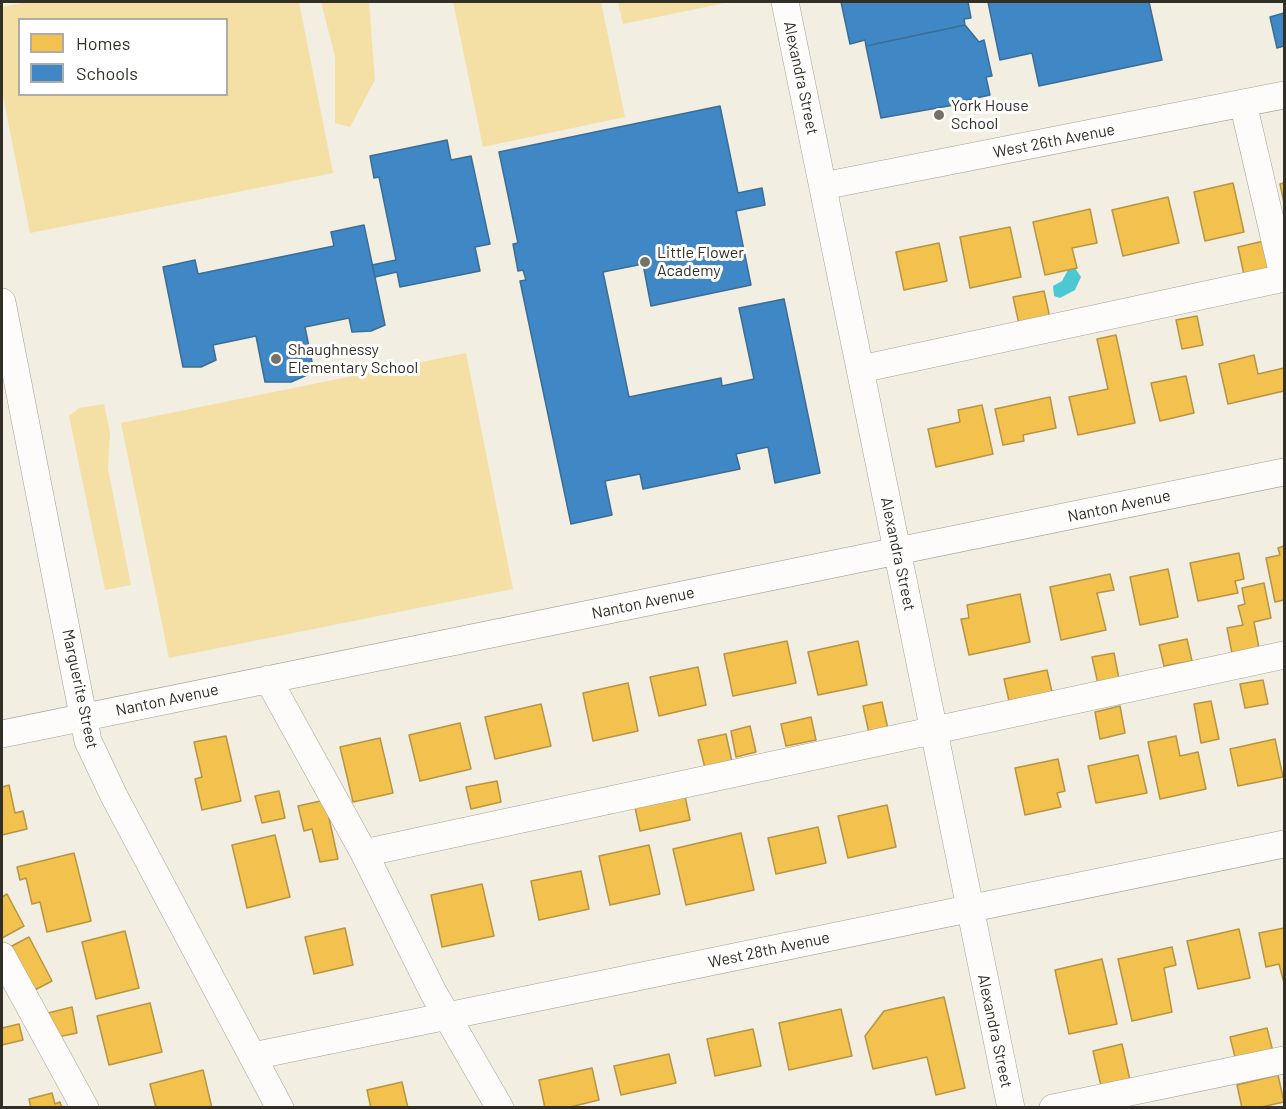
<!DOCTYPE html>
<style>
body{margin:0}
#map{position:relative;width:1286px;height:1109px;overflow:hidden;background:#f2eee1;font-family:Barlow,sans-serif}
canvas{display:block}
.frame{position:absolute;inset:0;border:3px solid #322f26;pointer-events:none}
.legend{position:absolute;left:18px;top:18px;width:210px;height:78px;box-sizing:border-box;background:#fff;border:2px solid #adaca8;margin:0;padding:8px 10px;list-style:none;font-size:18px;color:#322f26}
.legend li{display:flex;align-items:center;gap:12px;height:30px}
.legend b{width:30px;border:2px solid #adaca8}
</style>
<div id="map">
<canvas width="1286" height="1109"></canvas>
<div class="frame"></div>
<ul class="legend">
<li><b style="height:16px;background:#f2c14e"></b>Homes</li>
<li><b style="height:16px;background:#3f88c5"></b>Schools</li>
</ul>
</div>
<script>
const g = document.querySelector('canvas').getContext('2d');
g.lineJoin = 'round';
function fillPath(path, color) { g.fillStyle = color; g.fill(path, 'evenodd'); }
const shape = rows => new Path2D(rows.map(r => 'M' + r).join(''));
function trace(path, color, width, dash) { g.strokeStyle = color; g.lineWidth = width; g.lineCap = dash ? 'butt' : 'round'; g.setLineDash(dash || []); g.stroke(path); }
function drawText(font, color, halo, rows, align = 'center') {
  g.font = font + ' Barlow,sans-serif'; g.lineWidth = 6; g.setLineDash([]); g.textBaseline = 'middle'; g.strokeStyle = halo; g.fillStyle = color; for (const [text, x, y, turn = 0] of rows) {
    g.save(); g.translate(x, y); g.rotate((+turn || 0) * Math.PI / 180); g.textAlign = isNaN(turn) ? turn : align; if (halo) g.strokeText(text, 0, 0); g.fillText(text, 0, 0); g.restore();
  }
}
const green = shape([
 [27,2,299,2,333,173,30,233,2,91,2,7],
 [20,20,226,20,226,94,20,94],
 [321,2,369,2,375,80,350,127,335,123,335,57],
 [453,2,601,2,625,117,483,147],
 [618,2,730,2,623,24],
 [466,353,513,589,169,658,121,423],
 [104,404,110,432,108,469,131,585,105,590,69,416,79,408]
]);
const water = shape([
 [1075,268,1081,277,1075,290,1060,298,1054,296,1053,286,1062,281,1068,270]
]);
const homes = shape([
 [1233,183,1244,232,1205,241,1194,192,1233,183],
 [1284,183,1284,203,1280,184,1284,183],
 [1168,197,1179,243,1123,256,1112,210,1168,197],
 [1090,209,1097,243,1072,248,1077,268,1045,275,1033,222,1090,209],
 [1010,227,1021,277,970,288,960,237,1010,227],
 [1264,241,1270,269,1244,275,1238,247,1264,241],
 [939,243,947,281,904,290,896,252,939,243],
 [1044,291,1050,318,1019,324,1013,297,1044,291],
 [1197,316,1203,345,1182,349,1176,320,1197,316],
 [1116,335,1135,423,1078,435,1069,397,1108,389,1097,339,1116,335],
 [1254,355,1258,374,1284,368,1284,391,1228,404,1219,364,1254,355],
 [1186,376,1194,413,1160,421,1151,383,1186,376],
 [1050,397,1056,428,1023,435,1024,441,1003,445,995,409,1050,397],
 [982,405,993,454,936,467,928,429,960,422,958,410,982,405],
 [1284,546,1284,600,1275,602,1266,558,1280,555,1278,548,1284,546],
 [1239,553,1244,579,1235,581,1238,593,1198,601,1190,563,1239,553],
 [1168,569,1178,617,1140,625,1130,577,1168,569],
 [1110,574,1114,590,1097,593,1106,630,1061,640,1050,587,1110,574],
 [1264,583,1271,618,1254,622,1259,648,1232,653,1227,628,1243,625,1238,606,1245,604,1242,588,1264,583],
 [1020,594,1030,642,969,655,961,619,969,618,967,605,1020,594],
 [1187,639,1192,661,1164,666,1159,645,1187,639],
 [787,641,796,683,733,696,724,654,787,641],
 [858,641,867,685,818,695,808,652,858,641],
 [1114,653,1119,679,1098,684,1092,657,1114,653],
 [698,667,706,705,659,716,650,677,698,667],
 [1047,670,1052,692,1009,701,1004,679,1047,670],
 [1263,680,1268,704,1245,708,1240,684,1263,680],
 [628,683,638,731,593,741,583,693,628,683],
 [1211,701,1219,739,1201,743,1194,704,1211,701],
 [882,702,888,729,869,733,863,706,882,702],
 [541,704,551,746,495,759,485,717,541,704],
 [1120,706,1125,733,1100,739,1095,712,1120,706],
 [811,717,816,740,786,746,781,724,811,717],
 [460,723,471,769,420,781,409,735,460,723],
 [750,726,756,752,736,757,731,731,750,726],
 [726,734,732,762,705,768,698,740,726,734],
 [226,736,241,801,202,810,195,779,202,777,194,742,226,736],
 [1176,736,1180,756,1198,752,1206,789,1160,799,1148,742,1176,736],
 [380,738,393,793,353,802,340,747,380,738],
 [1275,739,1283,777,1238,786,1230,749,1275,739],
 [1138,755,1147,793,1096,803,1088,766,1138,755],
 [1058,759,1065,791,1057,793,1061,807,1025,815,1015,768,1058,759],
 [497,781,501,802,471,809,466,787,497,781],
 [9,785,15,813,23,811,27,829,2,835,2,787,9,785],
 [279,791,285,818,262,823,255,796,279,791],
 [685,796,690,820,640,831,635,807,685,796],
 [325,800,338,859,320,862,312,829,304,831,298,806,325,800],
 [887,805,896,847,848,858,838,816,887,805],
 [818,827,826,863,776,874,768,838,818,827],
 [741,833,754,890,686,905,673,849,741,833],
 [275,835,290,897,247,908,232,845,275,835],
 [649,845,660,894,610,905,599,856,649,845],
 [74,853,91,921,47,932,40,902,32,904,26,878,20,880,17,867,74,853],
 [581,871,589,909,539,920,531,881,581,871],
 [482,884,494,936,442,947,431,895,482,884],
 [7,894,24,926,2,938,2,897,7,894],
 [345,928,353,965,314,974,305,937,345,928],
 [1284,928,1284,983,1279,964,1266,967,1259,933,1284,928],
 [1239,929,1250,978,1198,989,1187,941,1239,929],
 [125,931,139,988,96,999,82,942,125,931],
 [29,937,52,981,31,992,8,948,29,937],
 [1172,947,1176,965,1164,968,1172,1012,1132,1021,1118,959,1172,947],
 [1102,959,1117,1024,1069,1034,1055,970,1102,959],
 [944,997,965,1088,936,1095,927,1057,873,1069,865,1036,884,1011,944,997],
 [150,1003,162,1052,109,1065,97,1016,150,1003],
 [72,1007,77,1033,53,1038,48,1013,72,1007],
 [841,1009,852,1056,789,1070,779,1023,841,1009],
 [19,1024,23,1040,2,1045,2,1028,19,1024],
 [1267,1028,1273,1052,1236,1061,1230,1037,1267,1028],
 [753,1029,761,1066,715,1076,707,1039,753,1029],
 [1122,1044,1130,1080,1101,1086,1093,1051,1122,1044],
 [669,1054,676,1083,621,1095,614,1066,669,1054],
 [592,1068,599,1100,566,1108,545,1108,539,1080,592,1068],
 [203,1070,212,1108,156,1108,150,1084,203,1070],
 [1278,1075,1284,1102,1257,1108,1242,1108,1237,1085,1278,1075],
 [402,1082,408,1108,371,1108,367,1090,402,1082],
 [52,1093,55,1104,60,1102,62,1108,31,1108,29,1099,52,1093]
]);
const schools = shape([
 [841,2,968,2,971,18,964,19,965,25,866,46,865,40,850,44,841,2],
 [988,2,1149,2,1162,60,1039,86,1032,53,1000,60,988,2],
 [1284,13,1284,46,1277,48,1270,17,1284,13],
 [965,25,979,42,984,40,992,76,986,77,990,95,953,103,954,105,881,118,866,46,965,25],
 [720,106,738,193,762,188,765,205,736,211,751,285,651,306,643,264,603,272,629,397,721,378,722,386,754,379,739,308,784,299,820,473,775,483,768,447,736,454,740,469,643,489,640,474,605,481,612,515,571,524,520,281,526,280,523,270,518,271,513,244,518,243,499,152,720,106],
 [447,140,451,160,471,156,490,244,475,247,480,271,400,287,397,272,375,277,372,265,396,260,379,177,374,178,370,156,447,140],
 [364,225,385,325,371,331,352,332,349,318,305,327,314,372,291,382,265,382,256,336,213,345,216,360,201,367,183,367,163,267,195,260,198,274,334,246,331,232,364,225]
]);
const minor = shape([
 [785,2,1011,1108],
 [1243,103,1284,279],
 [823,186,1284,95],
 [2,302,88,741,114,796,280,1108],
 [861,369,1284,278],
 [268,679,364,853,433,992,500,1108],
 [2,734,1284,472],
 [364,853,1284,655],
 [2,956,85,1108],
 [253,1056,1284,844],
 [1053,1108,1284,1060]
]);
const markers = [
 [939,115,6,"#757267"],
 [645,262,6,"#757267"],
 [276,359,6,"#757267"]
];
const streetNames = [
 ["Alexandra Street",801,78,78],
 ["West 26th Avenue",1054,141,-11],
 ["Nanton Avenue",1119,506,-12],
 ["Alexandra Street",898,554,78],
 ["Nanton Avenue",643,603,-12],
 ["Marguerite Street",80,689,78],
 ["Nanton Avenue",167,700,-12],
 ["West 28th Avenue",769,950,-12],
 ["Alexandra Street",995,1031,78]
];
const poiNames = [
 ["York House",951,106],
 ["School",951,124],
 ["Little Flower",657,253],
 ["Academy",657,271],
 ["Shaughnessy",288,350],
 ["Elementary School",288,368]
];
fillPath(green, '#f4e0a5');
fillPath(water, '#4cc8d4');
fillPath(homes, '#f2c14e');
trace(homes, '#b89542', 1.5);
fillPath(schools, '#3f88c5');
trace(schools, '#3b6d95', 1.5);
trace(minor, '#a4a298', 28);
trace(minor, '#fdfcfa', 27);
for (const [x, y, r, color] of markers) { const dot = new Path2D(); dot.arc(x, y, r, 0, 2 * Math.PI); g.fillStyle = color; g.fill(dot); trace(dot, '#fff', 2); }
drawText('16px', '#322f26', '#fff', streetNames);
drawText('16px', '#322f26', '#fff', poiNames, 'left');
</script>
